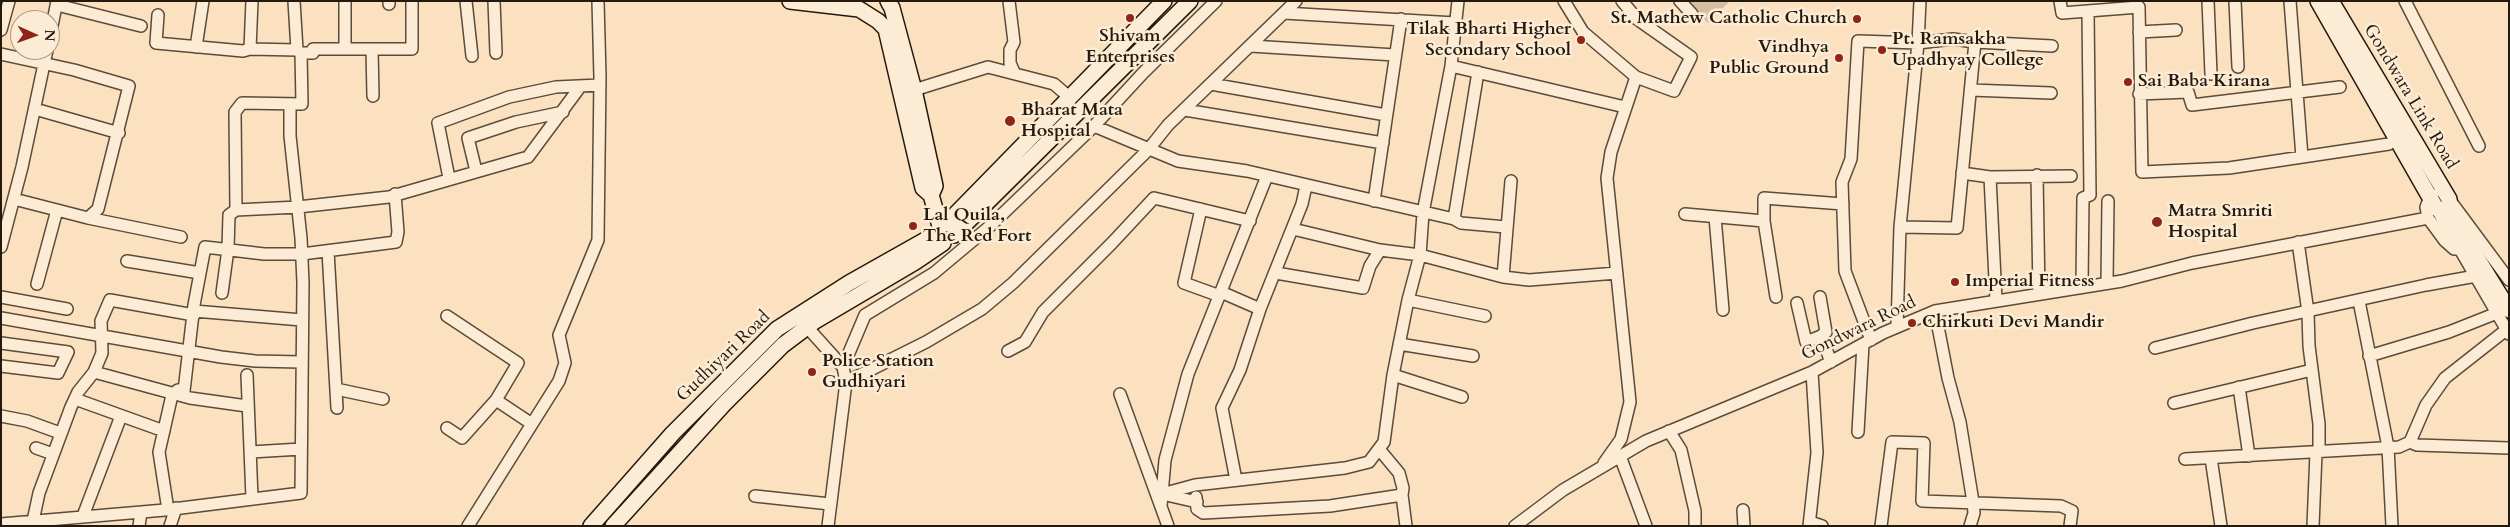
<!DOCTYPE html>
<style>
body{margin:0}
#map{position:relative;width:2510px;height:527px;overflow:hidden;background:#fbe1bf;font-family:Cardo,serif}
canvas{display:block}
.frame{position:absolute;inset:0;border:2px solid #24190d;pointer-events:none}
.north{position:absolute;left:10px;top:10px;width:50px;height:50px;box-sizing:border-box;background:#fcecd5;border:1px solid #a69885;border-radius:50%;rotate:92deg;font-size:14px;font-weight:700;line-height:20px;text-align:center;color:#24190d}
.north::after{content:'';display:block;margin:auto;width:18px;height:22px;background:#8f2418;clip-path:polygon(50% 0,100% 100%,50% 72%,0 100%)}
</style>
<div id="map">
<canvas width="2510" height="527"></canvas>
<div class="frame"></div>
<div class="north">N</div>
</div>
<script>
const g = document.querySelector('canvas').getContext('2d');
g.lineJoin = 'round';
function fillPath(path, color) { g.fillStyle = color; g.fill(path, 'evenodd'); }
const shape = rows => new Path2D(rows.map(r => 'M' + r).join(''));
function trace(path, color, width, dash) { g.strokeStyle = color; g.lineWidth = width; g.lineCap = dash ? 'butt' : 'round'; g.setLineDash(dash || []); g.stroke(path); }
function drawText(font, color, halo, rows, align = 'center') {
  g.font = font + ' Cardo,serif'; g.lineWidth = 5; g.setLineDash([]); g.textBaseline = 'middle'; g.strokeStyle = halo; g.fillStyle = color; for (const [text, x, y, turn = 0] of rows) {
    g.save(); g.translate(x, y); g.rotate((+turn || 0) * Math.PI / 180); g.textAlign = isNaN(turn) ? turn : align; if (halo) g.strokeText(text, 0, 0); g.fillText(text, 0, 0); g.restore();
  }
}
const green = shape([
 [1686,1,1730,1,1708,23]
]);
const street = shape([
 [294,1,297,50],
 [466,1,472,56],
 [494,1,496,53],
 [1009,1,1014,42,1010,50,1010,63,1014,72],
 [1458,1,1451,66,1423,213,1420,255,1503,277,1529,280,1617,273],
 [1564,1,1583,32,1636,77,1674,91,1691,57,1637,19,1622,1],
 [1680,1,1692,14],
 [2060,1,2062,13,2139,7,2142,172,2229,168,2389,144],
 [2208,1,2211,74],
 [2235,1,2238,67],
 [2290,1,2302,157],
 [2405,1,2479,146],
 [389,4,389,1],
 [57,5,141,26],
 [1284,13,1455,23],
 [158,15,156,43,243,51,250,49,297,50,301,53,313,53,313,49,412,49,412,1],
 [1,30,9,1],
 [2139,32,2176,30],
 [50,36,57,1],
 [1975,42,2052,46],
 [1251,46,1395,55],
 [196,47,203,1],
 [345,48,345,1],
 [250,49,252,1],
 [372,49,373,96],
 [1,54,74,70,129,86,98,209,88,218],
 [1451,66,1625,107],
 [1211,84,1386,115],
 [914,90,988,67,1054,84,1069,97],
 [1971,90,2051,93],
 [2139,94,2188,92,2192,105,2340,87],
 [35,109,119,133],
 [1185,110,1383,143],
 [1094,126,1178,161,1247,171,1454,219,1461,223,1506,227],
 [476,171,468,138,516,122,563,112],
 [1962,173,1990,177,2071,176],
 [2037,175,2039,294],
 [1990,177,1996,300],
 [449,178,438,123,509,97,556,87,600,85],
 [2433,195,2430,197,2426,207,2428,218,2445,241,2454,249],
 [14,199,88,218,181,237],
 [2449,199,2509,280],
 [1374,201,1401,19],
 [2436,208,2509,334],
 [1201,209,1184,283,1220,296],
 [236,210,235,112,242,103,302,104,301,53],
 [1685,214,1764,221],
 [1715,217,1723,310],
 [1454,219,1478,72],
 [2298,242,2308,312,2309,346,2319,424,2319,451,2316,453,2313,526],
 [1,247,22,167,47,50],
 [328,251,337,408],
 [127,261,200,273],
 [1276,273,1363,288,1370,266,1380,250],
 [1503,277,1511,181],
 [2107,282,2108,201],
 [37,284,57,210],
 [2082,285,2083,198,2090,195,2088,11],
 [1221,292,1260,309],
 [222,293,228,249,229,215,236,210,298,207,389,197,528,157,580,87],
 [1,297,67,309],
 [1776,297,1764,221,1764,198,1843,204],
 [1820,297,1826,332,1821,336],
 [1408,300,1485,316],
 [2359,301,2388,447,2392,526],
 [1797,303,1806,342,1821,336,1831,362],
 [194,311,302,320],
 [1935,311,1948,378,1960,422,1973,502,1974,513,1970,526],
 [447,316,518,363,496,400,532,424],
 [1,318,221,357,255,361,301,362],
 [807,327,843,367],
 [1897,327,1900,227,1918,43,1920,1],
 [1871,340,1845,271,1842,182,1851,159,1858,41,1918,43,1953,39,1975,42,1957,228,1900,227],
 [1,343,68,352,58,373,1,366],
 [1399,344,1473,356],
 [2155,348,2253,323,2426,285,2476,276],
 [1008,351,1025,342,1043,312,1112,243,1154,198,1250,221],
 [2369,356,2449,332,2497,313],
 [94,372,190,398,247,406],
 [247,375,252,498],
 [1393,375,1462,397],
 [846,382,926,342,982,309,1013,283,1148,150,1168,125,1296,1],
 [2239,387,2249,456],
 [336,389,383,399],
 [1120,394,1168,526],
 [75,399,164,431],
 [2174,403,2312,370],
 [1,416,27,421,60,433],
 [447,428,462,438,496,400],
 [1669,431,1681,450,1695,511,1695,526],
 [1858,432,1863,344],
 [2410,442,2417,445,2509,448],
 [36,448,53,454],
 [1379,449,1399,473,1403,488,1402,495,1406,526],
 [251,452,301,449],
 [1620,456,1646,526],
 [2211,458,2221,526],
 [2185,459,2399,447,2410,442,2426,405,2445,378,2506,330],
 [1604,463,1621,439,1630,402,1607,178,1611,152,1636,77],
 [1236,480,1222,408,1240,370,1260,309,1302,204,1306,186],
 [755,496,830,504],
 [1196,497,1197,509,1203,513,1330,506,1402,495],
 [1197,502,1162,494,1195,485,1345,468,1369,462,1384,442,1393,375,1408,300,1420,255,1380,250,1293,229],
 [1161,506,1165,460,1188,374,1267,176],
 [168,510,159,452,172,395,178,390,184,391,194,305,205,247,264,254,302,254,396,242,398,232,395,194],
 [1743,510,1744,526],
 [83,516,121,416],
 [33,521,39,493,71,407,78,392,94,372,102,353,101,321,110,300,194,315],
 [1810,522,1822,526],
 [1,524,165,510,301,493,303,283,301,238,290,136,290,104],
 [139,526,141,512],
 [170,526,176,508],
 [468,526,559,381,565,363,559,335,598,240,600,77,598,1],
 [828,526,846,382,843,367,865,315,934,273,989,227,1094,126,1143,73,1216,1],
 [1515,526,1563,490,1646,441,1812,372,1883,333,1935,311,2122,281,2192,263,2428,218],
 [1809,526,1817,453,1812,372],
 [1881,526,1892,442,1924,443,1922,501,2061,506,2072,511,2070,526]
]);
const secondary = shape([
 [790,1,859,9,878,21,886,29,923,188,931,195,940,226],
 [888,1,892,8,914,90,935,186,931,195],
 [2318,1,2436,208,2450,214,2509,310],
 [2331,1,2449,199,2450,214],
 [946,224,1164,1],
 [954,235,1190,1],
 [591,526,673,433,777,329,849,283,936,234],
 [613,526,724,404,783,345,815,321,915,262,943,243]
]);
const markers = [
 [1130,18,5,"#8f2418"],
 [1857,19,5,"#8f2418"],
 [1581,40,5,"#8f2418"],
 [1882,50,5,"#8f2418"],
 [1839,58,5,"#8f2418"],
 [2128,82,5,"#8f2418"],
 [1010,121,6,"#8f2418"],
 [2157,222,6,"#8f2418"],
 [913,226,5,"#8f2418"],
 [1955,282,5,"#8f2418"],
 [1912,323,5,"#8f2418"],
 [812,372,5,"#8f2418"]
];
const poiNames = [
 ["St. Mathew Catholic Church",1847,19,"right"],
 ["Tilak Bharti Higher",1571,30,"right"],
 ["Secondary School",1571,51,"right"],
 ["Shivam",1130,37,"center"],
 ["Enterprises",1130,58,"center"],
 ["Pt. Ramsakha",1892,40],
 ["Upadhyay College",1892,61],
 ["Vindhya",1829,48,"right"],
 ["Public Ground",1829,69,"right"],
 ["Sai Baba Kirana",2138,82],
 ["Bharat Mata",1021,111],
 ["Hospital",1021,132],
 ["Matra Smriti",2168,212],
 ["Hospital",2168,233],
 ["Lal Quila,",923,216],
 ["The Red Fort",923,237],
 ["Imperial Fitness",1965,282],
 ["Chirkuti Devi Mandir",1922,323],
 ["Police Station",822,362],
 ["Gudhiyari",822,383]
];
const streetNames = [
 ["Gondwara Link Road",2410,97,59],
 ["Gondwara Road",1859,329,-26],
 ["Gudhiyari Road",724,357,-44]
];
fillPath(green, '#d6bfa1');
trace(street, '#5a4b3a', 14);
trace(secondary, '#24190d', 18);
trace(street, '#fcecd5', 11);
trace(secondary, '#fcecd5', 15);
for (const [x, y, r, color] of markers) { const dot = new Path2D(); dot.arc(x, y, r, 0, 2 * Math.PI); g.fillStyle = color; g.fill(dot); trace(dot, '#fcecd5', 2); }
drawText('bold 18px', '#24190d', '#fcecd5', poiNames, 'left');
drawText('18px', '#24190d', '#fcecd5', streetNames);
</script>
